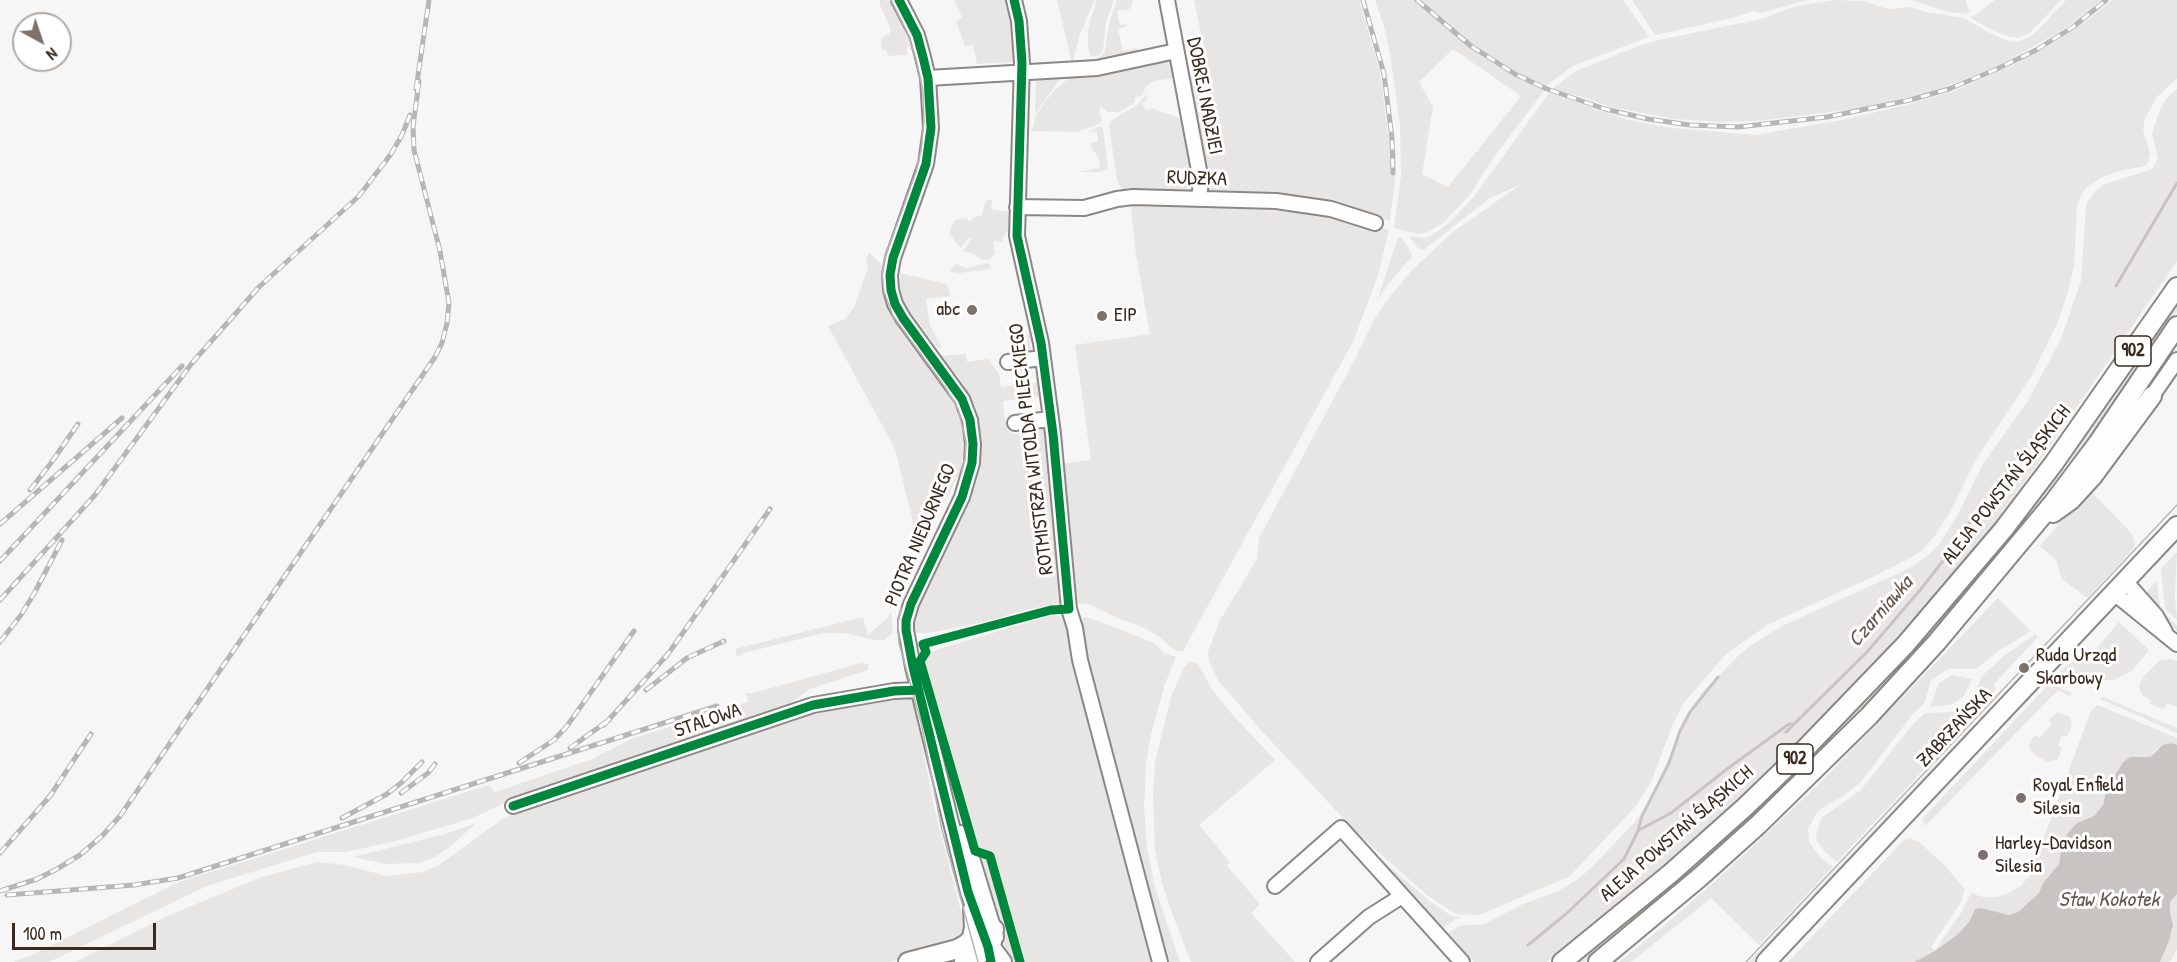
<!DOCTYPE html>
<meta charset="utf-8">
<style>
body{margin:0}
#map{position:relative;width:2177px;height:962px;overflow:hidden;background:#f7f6f6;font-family:"Patrick Hand",sans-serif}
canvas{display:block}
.north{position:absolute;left:12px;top:12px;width:60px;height:60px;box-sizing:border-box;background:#fff;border:2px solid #b1aaa5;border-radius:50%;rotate:140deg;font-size:16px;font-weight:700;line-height:24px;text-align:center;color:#3b2a1e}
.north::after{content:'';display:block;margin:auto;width:21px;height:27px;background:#7d716a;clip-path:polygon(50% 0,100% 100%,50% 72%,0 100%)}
.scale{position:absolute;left:12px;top:923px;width:144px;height:27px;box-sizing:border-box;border:3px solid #3b2a1e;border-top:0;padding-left:8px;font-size:18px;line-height:21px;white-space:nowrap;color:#3b2a1e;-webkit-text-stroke:4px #fff;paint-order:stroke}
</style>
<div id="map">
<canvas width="2177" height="962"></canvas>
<div class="north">N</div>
<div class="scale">100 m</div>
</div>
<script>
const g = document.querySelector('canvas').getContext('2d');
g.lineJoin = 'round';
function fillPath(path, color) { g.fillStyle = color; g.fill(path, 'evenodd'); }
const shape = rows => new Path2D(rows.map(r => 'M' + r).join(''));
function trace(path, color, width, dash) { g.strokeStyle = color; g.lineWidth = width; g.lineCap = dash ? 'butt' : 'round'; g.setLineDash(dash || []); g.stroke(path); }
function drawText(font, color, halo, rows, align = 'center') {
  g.font = font + ' "Patrick Hand",sans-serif'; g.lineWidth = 6; g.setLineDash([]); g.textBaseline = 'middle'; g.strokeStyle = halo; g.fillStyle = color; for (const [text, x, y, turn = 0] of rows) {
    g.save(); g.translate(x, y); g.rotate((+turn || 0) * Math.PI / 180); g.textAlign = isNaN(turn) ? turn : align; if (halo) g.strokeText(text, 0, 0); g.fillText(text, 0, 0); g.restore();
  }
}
const green = shape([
 [880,0,889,0,892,4,904,29,912,53,907,45,907,55,889,56,886,50,882,50,881,38,889,34,891,30,880,5],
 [954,0,1006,0,1013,37,1014,62,977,64,973,45,965,46,956,21,962,17],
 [1057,0,1095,0,1080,34,1072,64],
 [1097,0,1114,0,1106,22,1103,49,1099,55,1091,57,1088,47,1088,32,1091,17],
 [1117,0,1133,0,1130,9,1117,11,1120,25,1127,24,1127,26,1118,29,1123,51,1136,48,1140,51,1138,56,1075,65,1081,61,1098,58,1105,52,1109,23],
 [1194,0,1359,0,1380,73,1388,133,1396,152,1395,179,1390,221,1330,202,1274,194,1206,193,1184,78,1209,73],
 [1375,0,1414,0,1483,57,1544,91,1494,157,1469,196,1442,224,1425,233,1419,234,1394,228,1401,175,1400,126,1391,59,1385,30],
 [1453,49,1521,96,1448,187,1422,174,1433,107,1419,82],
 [1419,0,1623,0,1649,37,1573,66,1546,86,1517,72,1472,45],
 [1632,0,1808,0,1760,13,1753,11,1733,18,1655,35],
 [1835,0,1863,1,1888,9,1911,7,1926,12,1964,18,1992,34,2008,41,2017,42,2032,36,2066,0,2101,0,2070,25,2049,38,1995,67,1930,93,1855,109,1759,121,1722,122,1674,119,1607,106,1586,98,1552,89,1576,71,1633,48,1654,41,1761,19,1796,6],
 [1911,0,1966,0,1966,4,1971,12,1965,14,1945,11],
 [1995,0,2061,0,2030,33,2018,38,2010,37,1994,31,1969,17,1975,15],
 [2112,0,2177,0,2177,78,2157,97,2145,118,2143,129,2150,153,2148,163,2145,166,2120,171,2102,177,2085,189,2080,198,2077,207,2074,267,2067,295,2057,324,2032,375,1975,461,1952,509,1936,534,1923,550,1912,557,1873,577,1769,624,1726,654,1684,703,1673,724,1651,782,1636,806,1570,876,1480,915,1456,914,1428,896,1357,833,1259,728,1218,680,1209,662,1208,652,1219,622,1257,559,1259,538,1356,357,1372,323,1388,299,1411,271,1454,231,1520,185,1490,198,1426,248,1421,250,1417,247,1409,236,1425,238,1432,235,1449,223,1473,198,1549,93,1628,120,1673,128,1755,135,1842,120,1906,105,1952,92,2009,67,2053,43,2090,18],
 [1168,60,1172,62,1175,78,1154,81,1146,87,1142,95,1134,98,1135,101,1133,104,1119,112,1108,112,1101,106,1099,110,1102,120,1099,124,1077,132,1031,131,1034,126,1035,117,1047,99,1057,88,1070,77],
 [1065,77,1058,82,1035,114,1036,82,1039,79],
 [2177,89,2177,261,2044,455,1993,525,1864,676,1739,800,1660,870,1547,962,1474,962,1448,933,1459,926,1484,924,1523,904,1558,891,1578,879,1590,869,1634,823,1651,802,1681,729,1693,707,1701,694,1737,657,1751,645,1784,625,1908,569,1926,557,1939,545,1959,512,1983,464,2027,402,2061,339,2081,281,2086,204,2096,190,2105,184,2152,169,2158,159,2152,134,2157,117,2165,100],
 [1146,95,1147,97,1146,101,1142,103,1146,110,1154,109,1183,119,1197,183,1195,189,1187,191,1122,189,1117,181,1109,125,1112,120,1137,105],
 [1100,126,1103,128,1108,168,1101,172,1077,172,1100,168,1099,158,1091,147,1091,143,1098,141,1097,131,1088,132],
 [987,200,992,200,991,209,1011,212,1011,224,1008,231,1003,237,1002,242,997,241,993,242,995,253,990,259,982,260,972,253,963,251,971,239,970,237,961,248,949,234,954,220,966,218,970,222,973,217,982,216,984,205],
 [1130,202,1329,214,1389,230,1378,275,1353,342,1183,651,1176,651,1158,636,1142,627,1117,618,1089,604,1072,603,1059,464,1091,460,1075,345,1150,334,1136,255],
 [1398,237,1401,237,1411,252,1412,257,1392,279,1377,301],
 [869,252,882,265,882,292,892,317,948,394,957,411,963,430,964,449,961,470,920,550,895,449,828,326,845,319,854,307,868,268,866,261],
 [988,263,991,266,990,269,959,273,949,271,956,264,966,268],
 [900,273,946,284,949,290,950,296,926,299,930,325,942,348,936,346,903,303,900,295],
 [2177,302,2177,311,2115,403,2079,453,2038,508,1939,627,1840,734,1727,842,1584,962,1576,962,1676,880,1756,810,1834,732,1920,642,2034,504,2093,425],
 [1032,332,1033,341,1030,343,1032,351,1036,351,1035,346,1036,346,1038,352,1005,359,1025,334],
 [966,354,967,362,988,359,999,374,1001,387,1041,382,1043,396,1003,401,1004,415,1007,429,1012,434,1040,431,1039,425,1046,425,1066,602,1025,610,984,622,929,633,918,633,914,631,915,614,961,519,979,466,980,431,976,408,957,375,939,356],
 [2089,489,2132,534,2135,544,2134,548,2087,598,2061,578,2057,561,2040,546],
 [2177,552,2175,595,2177,620,2165,609,2161,569],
 [2157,580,2160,608,2177,626,2177,631,2152,606,2145,596,2147,591],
 [1998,598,2031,631,2000,650,1976,669,1948,669,1931,680,1925,702,1912,715,1861,782,1845,795,1822,808,1816,814,1808,829,1809,842,1820,857,1833,867,1759,945,1711,898,1631,962,1619,962,1665,925,1722,875,1816,787],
 [891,611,893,632,885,640,876,640,844,633,824,633,744,653,737,657,735,649,863,617,868,635,887,619],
 [1054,614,1065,619,1068,628,1070,651,1091,735,1156,962,1023,962,992,854,981,852,978,848,966,819,962,795,924,663,925,658,931,652,940,649],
 [1084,617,1099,621,1142,638,1155,644,1164,653,1176,657,1165,684,1151,734,1146,764,1144,807,1147,848,1155,887,1180,962,1169,962,1146,894,1084,650,1080,622],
 [2119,622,2149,650,2132,671,2113,680,2093,680,2078,686,2073,686,2056,678,2055,675,2081,654,2094,651],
 [2035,634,2038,637,1993,685,1997,688,1978,712,1837,862,1824,851,1817,841,1816,835,1821,818,1861,790,1913,724,1925,713,1952,712,1964,706,1974,694,1982,676,2005,655],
 [2171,659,2177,661,2177,707,2167,703,2163,709,2150,704,2151,701,2141,694,2139,685,2143,677,2160,660],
 [1190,661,1198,664,1212,689,1230,712,1275,760,1199,825,1230,862,1227,866,1260,904,1251,913,1295,962,1191,962,1171,910,1162,883,1155,851,1153,798,1155,762,1171,697,1184,667],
 [861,663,869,664,868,670,810,689,791,703,775,710,510,800,473,818,392,842,345,852,317,852,207,886,49,962,13,962,32,955,179,882,489,785,495,792,592,759,631,739,748,702,746,693,753,693],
 [917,667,921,669,956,794,952,790],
 [1952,675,1972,679,1964,696,1953,704,1930,707,1939,683],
 [2051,684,2072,693,2069,696,2058,690,1925,826,1922,819,2047,686],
 [904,696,911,699,916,714,934,807,966,931,956,944,889,962,75,962,167,916,262,877,317,862,345,865,387,876,423,872,439,865,501,820,522,808,808,710],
 [2103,697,2177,728,2177,733,2100,699],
 [2098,705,2177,738,2177,745,2172,743,2155,750,2150,757,2130,757,2123,762,2106,790,2103,805,2094,816,2077,823,2061,855,2059,864,2043,883,2039,893,2018,912,2009,915,1975,909,1969,922,1958,934,1935,951,1914,962,1788,962,1905,839,1910,838,1919,842,1944,865,1965,889,1961,902,1931,947,1935,950,1961,913,1971,893,1983,897,1996,897,2009,893,2021,886,2030,875,2089,716,2092,709],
 [2058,712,2070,717,2072,726,2067,736,2062,735,2058,746,2062,748,2058,759,2048,762,2035,755,2030,749,2029,744,2035,735,2039,738,2052,724,2048,720],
 [1974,724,1977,727,1756,962,1749,962],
 [476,823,450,847,435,857,419,863,386,864,353,857,445,834],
 [1370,850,1431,902,1450,915,1461,918,1456,919,1443,928],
 [974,855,988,860,1017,962,1010,962],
 [2177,894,2177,949,2170,962,2160,962,2169,941,2173,925,2170,912,2170,902]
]);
const water = shape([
 [2172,743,2177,745,2177,894,2170,902,2170,912,2173,925,2169,941,2160,962,1914,962,1935,951,1958,934,1969,922,1975,909,1981,908,2009,915,2018,912,2039,893,2043,883,2059,864,2062,845,2068,833,2077,823,2094,816,2103,805,2106,790,2123,762,2130,757,2150,757,2163,745]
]);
const stream = shape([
 [2116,286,2177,183],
 [1786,732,1867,652,1921,589,1946,557,1985,500],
 [1639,830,1671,813,1727,769,1789,724,1793,724],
 [1528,945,1566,914,1624,859,1638,831,1642,816,1669,763,1680,731,1690,712,1718,677]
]);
const minor = shape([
 [899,0,917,35,923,57,928,78,931,128,926,164,893,258,890,275,891,290,895,304,903,318,962,399,970,420,973,444,972,463,962,497,911,604,906,621,906,630,913,667,968,892,989,954],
 [1014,0,1019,21,1022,63,1017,236,1041,343,1053,434,1069,609,1075,628,1080,660,1160,962],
 [1167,0,1201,181,1199,199],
 [928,78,1097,68,1176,51],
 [1017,207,1084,208,1117,199,1133,197,1276,201,1331,209,1375,223],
 [1008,362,1043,358],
 [2152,396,2177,360],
 [1015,423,1051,419],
 [2125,581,2156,616,2165,632],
 [2114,593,2177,644],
 [513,806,813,705,894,691,919,690],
 [961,833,972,858,996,937],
 [1275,886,1341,828,1462,962],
 [1318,962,1369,917,1402,896]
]);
const major = shape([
 [2053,513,2071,500,2093,476,2152,396],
 [957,949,966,944,972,938,974,927,973,909],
 [908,962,973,945,992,949,1002,962],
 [964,962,976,957,988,947,992,942,994,929],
 [1562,962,1671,873,1745,807,1801,753,1905,645,2003,530,2054,463,2177,287],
 [1598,962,1700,877,1759,824,1869,716,1937,642,2053,503,2098,443,2177,326],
 [1766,962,2177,526]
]);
const tram = shape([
 [891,0,907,32,916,59,923,91,924,121,921,151,916,172,885,257,882,274,884,292,893,316,945,387,958,409,966,442,965,459,961,475],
 [901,608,898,623,899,643,921,722,942,830,978,962],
 [1746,962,2177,505]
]);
const rail = shape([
 [1363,0,1384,74,1392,138,1393,173],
 [1417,0,1471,46,1515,74,1547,89,1605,109,1648,119,1690,125,1738,127,1827,117,1910,100,1949,89,1997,69,2036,50,2073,27,2106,0],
 [416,89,429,0],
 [30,490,51,463,78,424],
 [0,524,122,418],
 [0,561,182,366],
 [0,600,95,495,192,363,259,287,359,196,391,154,402,135,410,115],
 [0,642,21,615,35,592,62,540],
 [646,690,687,658,724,641],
 [604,725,668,654,770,509],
 [570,748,609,720],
 [519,763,554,740,567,726,634,631],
 [401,793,428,773,435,764],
 [342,818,387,794,401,783,422,762],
 [0,853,50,796,91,734],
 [0,891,37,879,57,869,80,855,102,836,120,816,435,357,442,343,447,323,449,303,440,251,414,150,413,127,419,81],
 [7,895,134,885,178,878,717,706]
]);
const cycleway = shape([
 [899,0,917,35,923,57,928,78,931,128,926,164,893,258,890,275,891,290,895,304,903,318,962,399,970,420,973,444,972,463,962,497,911,604,906,621,906,630,913,667,968,892,988,947,991,962],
 [1014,0,1019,21,1022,63,1017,236,1041,343,1053,434,1069,609,1051,610,923,644,926,652,920,661,975,851,990,856,1020,962],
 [513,806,813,705,894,691,919,690]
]);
const markers = [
 [972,310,6,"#7d716a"],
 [1102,316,6,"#7d716a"],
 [2024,668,6,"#7d716a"],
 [2021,798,6,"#7d716a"],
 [1983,855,6,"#7d716a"]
];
const shields = [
 [2133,351,36],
 [1795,759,36]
];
const shieldNames = [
 ["902",2133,351],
 ["902",1795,759]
];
const streetNames = [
 ["DOBREJ NADZIEI",1204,96,79],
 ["RUDZKA",1197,179,2],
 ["ROTMISTRZA WITOLDA PILECKIEGO",1032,449,-97],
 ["ALEJA POWSTAŃ ŚLĄSKICH",2007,485,-52],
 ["PIOTRA NIEDURNEGO",921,535,-67],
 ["STALOWA",708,721,-19],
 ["ZABRZAŃSKA",1955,728,-47],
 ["ALEJA POWSTAŃ ŚLĄSKICH",1677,834,-41]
];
const poiNames = [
 ["abc",960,310,"right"],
 ["EIP",1114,316],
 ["Ruda Urząd",2036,656],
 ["Skarbowy",2036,679],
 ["Royal Enfield",2033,786],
 ["Silesia",2033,809],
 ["Harley-Davidson",1995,844],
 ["Silesia",1995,867]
];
const waterNames = [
 ["Czarniawka",1881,612,-49],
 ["Staw Kokotek",2109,900]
];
fillPath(green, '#e8e6e4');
fillPath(water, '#c8c4c1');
trace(stream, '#c8c4c1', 3);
trace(minor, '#8b8784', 18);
trace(major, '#8b8784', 22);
trace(minor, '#fefefe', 14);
trace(major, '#fefefe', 18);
trace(tram, '#b8b6b5', 1.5);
trace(rail, '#b8b6b5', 5);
trace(rail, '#fff', 3, [9]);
trace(cycleway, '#00873e', 9);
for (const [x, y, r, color] of markers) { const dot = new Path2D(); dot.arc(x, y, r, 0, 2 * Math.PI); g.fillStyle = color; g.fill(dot); trace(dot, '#fff', 2); }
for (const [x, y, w] of shields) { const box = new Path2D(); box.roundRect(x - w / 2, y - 15, w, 30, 4.5); g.fillStyle = '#fff'; g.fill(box); trace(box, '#3b2a1e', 1.5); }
drawText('bold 18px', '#3b2a1e', null, shieldNames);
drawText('20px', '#3b2a1e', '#fff', streetNames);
drawText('20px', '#3b2a1e', '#fff', poiNames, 'left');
drawText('italic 21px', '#65584f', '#fff', waterNames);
</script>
